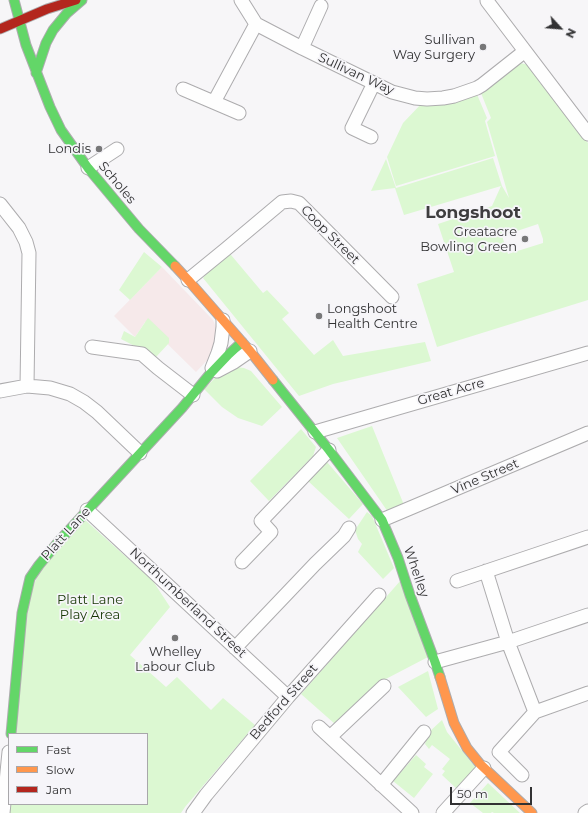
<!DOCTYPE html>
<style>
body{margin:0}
#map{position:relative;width:588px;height:813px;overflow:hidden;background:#f7f6f8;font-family:Montserrat,sans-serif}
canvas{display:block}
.legend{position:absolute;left:8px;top:733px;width:140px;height:72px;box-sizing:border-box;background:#f6f5f9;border:1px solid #a8a7aa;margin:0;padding:5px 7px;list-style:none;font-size:12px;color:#323233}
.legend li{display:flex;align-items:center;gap:8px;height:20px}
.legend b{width:20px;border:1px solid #a8a7aa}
.north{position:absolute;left:540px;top:8px;width:40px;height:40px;-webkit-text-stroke:3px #f6f5f9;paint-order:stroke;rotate:116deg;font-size:11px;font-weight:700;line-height:16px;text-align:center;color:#323233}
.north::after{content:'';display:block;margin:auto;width:14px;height:18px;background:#323233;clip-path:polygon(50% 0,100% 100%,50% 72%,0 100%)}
.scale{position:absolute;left:450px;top:787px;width:82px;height:18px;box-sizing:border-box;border:2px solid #323233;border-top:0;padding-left:5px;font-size:12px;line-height:14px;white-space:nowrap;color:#323233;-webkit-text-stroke:3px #f6f5f9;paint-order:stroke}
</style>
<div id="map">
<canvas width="588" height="813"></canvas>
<ul class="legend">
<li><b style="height:5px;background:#63d668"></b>Fast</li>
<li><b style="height:5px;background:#ff974d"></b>Slow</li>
<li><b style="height:5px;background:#b3261e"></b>Jam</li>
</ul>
<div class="north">N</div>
<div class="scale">50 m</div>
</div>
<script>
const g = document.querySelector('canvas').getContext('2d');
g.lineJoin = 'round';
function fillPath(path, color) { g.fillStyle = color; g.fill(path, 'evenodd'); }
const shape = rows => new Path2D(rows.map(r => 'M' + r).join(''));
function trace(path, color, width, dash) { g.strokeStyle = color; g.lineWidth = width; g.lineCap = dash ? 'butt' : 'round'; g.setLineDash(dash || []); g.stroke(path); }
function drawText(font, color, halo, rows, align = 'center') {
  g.font = font + ' Montserrat,sans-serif'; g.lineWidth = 3.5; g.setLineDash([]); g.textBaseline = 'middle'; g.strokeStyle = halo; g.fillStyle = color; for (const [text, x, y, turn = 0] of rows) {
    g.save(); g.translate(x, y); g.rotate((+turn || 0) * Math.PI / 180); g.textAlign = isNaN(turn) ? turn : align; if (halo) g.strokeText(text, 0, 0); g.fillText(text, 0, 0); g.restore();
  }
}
const commercial = shape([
 [162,267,213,320,216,327,218,342,215,352,196,372,145,322,135,337,114,316]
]);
const green = shape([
 [520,63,529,65,540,83,548,89,588,143,588,300,437,347,417,284,454,272,438,224,492,206,501,186,404,215,395,188,371,191,386,159,396,188,493,158,502,186,509,198,487,122,491,118,481,93,498,81],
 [538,224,543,239,543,243,508,254,501,233,508,234],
 [476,92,487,118,485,121,495,156,396,186,387,157,403,123,423,102],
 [226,249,263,293,267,290,289,313,282,319,314,355,333,340,343,356,425,342,431,361,333,384,299,396,203,278],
 [144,252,162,267,130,300,119,290],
 [148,318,169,338,169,343,156,357,121,339,124,331,135,337],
 [236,367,244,368,251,371,282,407,262,426,238,418,222,407,204,389,215,378],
 [372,426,404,505,388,512,337,438],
 [301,429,316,447,313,456,269,501,250,481],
 [327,462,363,504,349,519,308,481],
 [367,512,372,516,394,568,383,579,358,552,362,544,358,539,355,530],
 [85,520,153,581,170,607,130,655,166,687,177,677,211,710,223,698,255,725,185,807,181,813,4,813,9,804,147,804,147,734,12,734,25,612,40,567],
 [401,580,428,657,382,681,335,724,301,694],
 [428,671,438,709,426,717,398,687],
 [442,720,447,732,476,768,458,790,442,775,445,771,442,769,450,759,432,745,429,749,425,744,426,741,430,735,428,733],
 [416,755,426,764,424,767,433,774,414,798,393,781],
 [488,783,520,813,494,813,492,812,491,813,483,813,470,803]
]);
const street = shape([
 [241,0,256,24,302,48,392,92,415,98,427,99,443,98,454,96,477,88,482,85,525,51],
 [487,1,588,134],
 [302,48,321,6],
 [183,89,239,113],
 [214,102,256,24],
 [371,137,352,128,374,83],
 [88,168,117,149],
 [0,204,19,228,26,242,29,253,27,386],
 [188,280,226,249,282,202,291,201,299,203,306,210,392,297],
 [92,347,142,354,158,368,193,395],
 [212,368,218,353,221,343,223,327,223,320],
 [217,371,234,362,250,351],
 [0,391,27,386,50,388,70,394,84,402,97,412,140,453],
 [315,432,588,353],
 [87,510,288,697],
 [382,520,588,433],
 [242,562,271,532,261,521,329,450],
 [486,571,508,642,535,712],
 [457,581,588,537],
 [235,648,315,564,344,536,349,528],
 [435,662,508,642,588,615],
 [319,727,412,813],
 [330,737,384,686],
 [522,775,499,752,535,712,588,693],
 [381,785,424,732],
 [3,813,9,752],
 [193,813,206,795,288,697,379,595],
 [443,813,484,768],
 [585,813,588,811]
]);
const fast = shape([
 [14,0,26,45,50,107,61,130,88,168,139,229,175,266],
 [36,73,46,43,53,30,67,13,82,0],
 [273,380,329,450,382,520,398,558,410,595,435,662,440,677],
 [11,734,22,613,30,578,39,565,59,541,182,408,209,375,229,354,242,342]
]);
const slow = shape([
 [175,266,188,280,250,351,273,380],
 [440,677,454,723,467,748,480,764,532,813]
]);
const jam = shape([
 [0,29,47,9,76,0]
]);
const markers = [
 [483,47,4,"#777778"],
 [99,149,4,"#777778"],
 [525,239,4,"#777778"],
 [319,316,4,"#777778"],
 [175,638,4,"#777778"]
];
const poiNames = [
 ["Sullivan",475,40],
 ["Way Surgery",475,55],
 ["Londis",91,149],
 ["Greatacre",517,232],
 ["Bowling Green",517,247],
 ["Longshoot",327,309,"left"],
 ["Health Centre",327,324,"left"],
 ["Whelley",175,652,"center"],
 ["Labour Club",175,667,"center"]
];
const streetNames = [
 ["Sullivan Way",356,74,25],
 ["Scholes",117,183,50],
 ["Coop Street",330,235,45],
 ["Great Acre",451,392,-16],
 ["Vine Street",485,477,-23],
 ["Platt Lane",66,534,-48],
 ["Whelley",416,572,71],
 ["Northumberland Street",188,603,43],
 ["Bedford Street",284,702,-49]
];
const parkNames = [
 ["Platt Lane",90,600],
 ["Play Area",90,615]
];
const districtNames = [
 ["Longshoot",473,213]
];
fillPath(commercial, '#f6e9ea');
fillPath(green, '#dcf8d2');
trace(street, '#adacae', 15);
trace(fast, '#adacae', 11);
trace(slow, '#adacae', 11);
trace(jam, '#adacae', 11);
trace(street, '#fefefe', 13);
trace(fast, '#63d668', 9);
trace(slow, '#ff974d', 9);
trace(jam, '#b3261e', 9);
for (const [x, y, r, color] of markers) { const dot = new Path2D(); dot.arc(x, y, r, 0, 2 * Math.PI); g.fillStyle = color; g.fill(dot); trace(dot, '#f6f5f9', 1.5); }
drawText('13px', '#323233', '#f6f5f9', poiNames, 'right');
drawText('13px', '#323233', '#f6f5f9', streetNames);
drawText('13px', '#153602', '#f6f5f9', parkNames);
drawText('bold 17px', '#3e3d3f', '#f6f5f9', districtNames);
</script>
